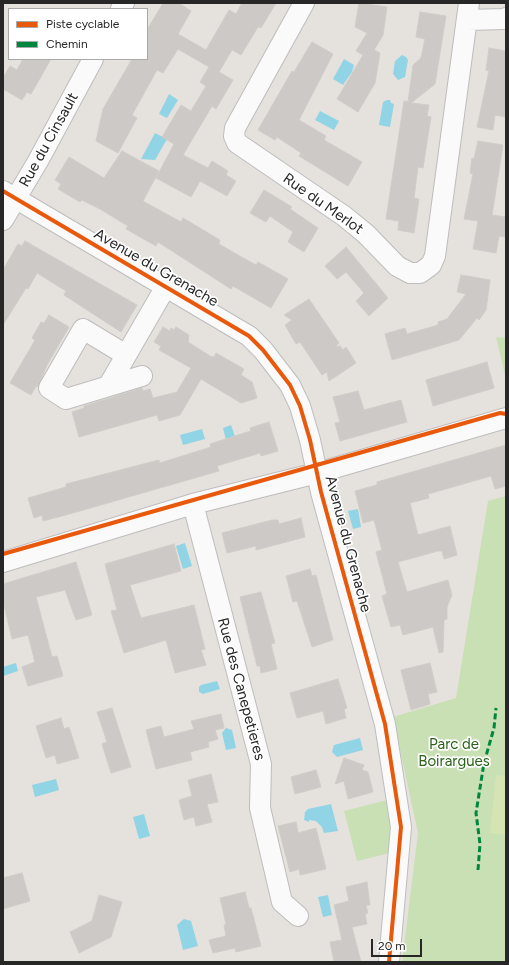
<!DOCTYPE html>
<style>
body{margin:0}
#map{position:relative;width:509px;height:965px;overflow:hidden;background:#e5e1dc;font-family:Figtree,sans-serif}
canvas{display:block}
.frame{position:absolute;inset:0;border:4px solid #272727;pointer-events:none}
.legend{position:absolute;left:8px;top:8px;width:140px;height:52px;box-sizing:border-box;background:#fff;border:1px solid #a9a9a9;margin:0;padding:5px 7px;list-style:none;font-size:12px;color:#272727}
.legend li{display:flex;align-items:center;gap:8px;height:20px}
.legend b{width:20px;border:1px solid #a9a9a9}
.scale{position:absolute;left:371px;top:939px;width:51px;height:18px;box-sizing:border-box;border:2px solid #272727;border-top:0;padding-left:5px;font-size:12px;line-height:14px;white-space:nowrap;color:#272727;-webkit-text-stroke:3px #fff;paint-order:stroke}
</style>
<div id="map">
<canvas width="509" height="965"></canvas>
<div class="frame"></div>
<ul class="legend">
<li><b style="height:5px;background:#e8590c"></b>Piste cyclable</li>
<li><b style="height:5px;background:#00873e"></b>Chemin</li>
</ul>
<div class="scale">20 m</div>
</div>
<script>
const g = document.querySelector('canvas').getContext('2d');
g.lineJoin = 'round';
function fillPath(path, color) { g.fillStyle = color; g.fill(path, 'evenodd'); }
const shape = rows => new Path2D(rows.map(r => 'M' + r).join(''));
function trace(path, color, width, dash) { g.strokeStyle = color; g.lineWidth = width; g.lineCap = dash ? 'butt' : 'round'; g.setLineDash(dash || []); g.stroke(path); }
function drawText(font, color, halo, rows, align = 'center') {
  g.font = font + ' Figtree,sans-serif'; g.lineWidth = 3.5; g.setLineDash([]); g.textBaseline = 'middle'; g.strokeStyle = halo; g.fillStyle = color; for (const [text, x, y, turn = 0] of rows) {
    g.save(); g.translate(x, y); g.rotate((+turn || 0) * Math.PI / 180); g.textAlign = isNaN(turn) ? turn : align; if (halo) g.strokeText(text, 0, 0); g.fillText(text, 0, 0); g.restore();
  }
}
const green = shape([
 [496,337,506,338,506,379],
 [506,496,506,962,402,962,418,833,393,717,456,698,488,501],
 [387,800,396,830,390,853,357,861,344,811]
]);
const pitch = shape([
 [496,775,506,776,506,835,490,833]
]);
const water = shape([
 [402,55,406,57,408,60,405,77,398,80,393,74,395,61],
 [344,59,354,65,352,72,343,85,333,79],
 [169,94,178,100,167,118,159,114],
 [387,100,390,100,391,103,394,104,390,127,379,125,383,102],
 [320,111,339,121,334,130,315,120],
 [155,133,167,139,155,160,141,159],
 [231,425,238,445,228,448,223,428],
 [202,429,205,439,183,445,180,435],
 [358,509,361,527,353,529,348,511],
 [185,543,192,566,183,569,176,546],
 [16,663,18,671,3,676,3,667],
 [217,681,220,689,203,694,199,692,199,687,201,685],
 [226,728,232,730,236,748,226,750,222,733],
 [360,738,363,750,337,757,332,752,334,745],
 [56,779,59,790,35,797,32,785],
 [331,804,338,831,324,833,322,827,316,821,309,820,309,822,304,820,305,812,308,809],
 [144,814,150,836,139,839,133,817],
 [328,895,332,915,323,917,318,897],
 [184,919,191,921,198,946,183,950,177,925]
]);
const building = shape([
 [163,3,179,3,191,11,178,34,206,50,229,10,236,14,242,3,276,3,261,28,258,27,241,55,232,50,219,72,233,80,216,109,212,106,183,155,208,168,212,161,228,171,226,175,236,181,227,196,200,181,191,197,156,178,174,144,162,137,181,105,191,111,206,86,200,82,209,67,178,49,163,73,157,70,132,115,137,118,118,153,96,141,103,109,132,59,147,59,147,30,163,3],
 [359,3,387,7,383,35,374,50,380,53,375,83,358,112,337,99,363,55,356,51,367,33,355,27,359,3],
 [420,12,446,16,435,84,411,103,429,105,427,116,431,117,423,168,418,167,414,198,419,199,414,233,398,230,399,221,386,219,404,101,408,102,413,65,421,58,425,39,416,37,420,12],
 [312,42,333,54,299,120,326,136,324,140,362,162,348,186,299,156,301,153,277,137,275,140,258,130,292,71,294,72,312,42],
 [489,48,506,51,506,117,495,115,493,130,477,127,489,71,486,70,489,48],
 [23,59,51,59,31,94,27,92,22,100,3,89,3,78,10,66,17,70,23,59],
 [478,141,503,145,492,215,506,217,506,237,499,236,496,253,473,249,478,221,464,219,473,174,470,173,472,158,474,159,478,141],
 [122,151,159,171,143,201,181,222,183,218,220,240,219,244,238,255,256,265,258,262,288,279,271,308,233,286,231,289,158,242,156,246,126,229,128,226,100,209,82,200,80,202,58,189,61,184,55,180,69,157,104,178,122,151],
 [264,190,292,207,290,209,318,228,304,252,288,242,293,232,270,216,266,222,250,213,264,190],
 [25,241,137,305,121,332,64,295,66,291,37,273,28,289,26,288,3,325,3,270,18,244,22,246,25,241],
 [346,247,388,298,369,316,356,301,364,293,346,272,337,279,325,266,346,247],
 [461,275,490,280,486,310,479,320,477,318,459,340,392,360,385,334,405,328,407,334,438,325,438,322,447,319,466,294,457,292,461,275],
 [309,299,339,343,335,347,340,346,343,350,346,347,356,363,329,381,327,372,322,375,300,342,296,344,285,325,292,320,284,315,309,299],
 [49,315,69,327,47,365,38,387,36,386,31,395,10,383,35,340,32,338,41,322,44,323,49,315],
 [163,327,170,331,171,328,174,330,176,327,189,335,188,342,210,356,214,357,216,353,244,369,241,375,252,382,257,398,241,403,201,379,180,415,159,421,157,415,79,437,72,412,84,408,84,406,142,388,143,391,150,389,153,398,177,392,191,368,159,350,161,346,154,342,163,327],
 [487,362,494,388,433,406,426,380,487,362],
 [358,391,364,410,401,400,407,422,340,441,335,423,340,422,333,397,358,391],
 [269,422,278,451,261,456,260,453,217,466,219,471,73,513,43,521,42,515,34,518,28,498,66,487,66,484,159,460,160,463,211,447,210,444,238,435,251,431,250,428,269,422],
 [506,445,506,486,495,489,491,476,428,494,429,498,410,503,418,535,450,526,457,555,444,559,442,551,438,551,398,562,407,592,448,580,452,595,447,607,447,619,444,620,443,652,439,653,433,627,403,635,400,625,391,627,382,596,387,594,376,552,382,550,374,520,363,523,355,491,377,485,377,482,506,445],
 [301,518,305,537,256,550,256,546,227,553,222,533,272,520,278,520,279,524,301,518],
 [174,544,181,571,130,585,141,618,194,605,205,649,201,650,206,665,175,673,166,640,124,653,111,611,117,610,105,564,174,544],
 [76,562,92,615,76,620,65,590,36,597,52,657,57,656,63,676,28,686,22,667,35,662,28,635,12,639,3,601,3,584,76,562],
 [310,569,312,576,316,575,333,640,312,647,297,601,293,602,286,576,310,569],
 [261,592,275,643,271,644,277,669,261,673,260,666,257,666,240,597,261,592],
 [430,663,437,692,428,694,430,704,411,710,401,670,430,663],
 [338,679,347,708,344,709,346,718,326,724,323,711,297,718,290,693,338,679],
 [112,708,131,767,111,773,102,744,107,742,97,712,112,708],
 [221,714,224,728,215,730,218,739,208,742,209,747,190,752,192,760,156,769,146,730,161,726,164,737,194,729,191,721,221,714],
 [61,718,64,729,69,727,79,758,57,764,55,755,46,758,36,726,61,718],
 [344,758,364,765,362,770,368,772,373,792,348,799,344,781,335,784,344,758],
 [316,770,321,787,295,794,291,777,316,770],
 [211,774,218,802,207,804,212,822,196,826,194,817,184,820,179,800,192,796,188,780,211,774],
 [296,822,298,833,316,828,326,869,300,875,299,869,290,872,278,826,296,822],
 [22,873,30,901,3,909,3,878,22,873],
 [367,882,370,905,366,905,368,913,365,914,367,924,352,927,361,962,334,962,330,942,342,940,334,905,349,901,346,887,367,882],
 [245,892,249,908,251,908,261,946,236,952,235,948,213,953,209,940,226,936,224,925,226,924,220,898,245,892],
 [99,895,122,902,111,937,79,953,70,932,92,921,99,895]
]);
const minor = shape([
 [304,3,235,128,234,136,237,143,344,216,366,234,397,266,410,273,420,273,431,265,435,256,469,3],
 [121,9,124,3],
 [467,20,504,19,506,18],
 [3,191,249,336,263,350,290,385,300,406,310,440,321,492,385,724,401,827,389,962],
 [3,220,38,161,93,59],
 [126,355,83,329,49,388,66,399,142,376],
 [109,385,165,288],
 [193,504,261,764,260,808,282,902,298,916],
 [3,562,193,504,317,473,506,418]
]);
const quiet = shape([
 [478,870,480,844,476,813,484,763,494,728,496,708]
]);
const cycleway = shape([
 [3,191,249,336,263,350,290,385,300,406,310,440,321,492,385,724,401,827,389,962],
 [3,554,500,413,506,414]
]);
const streetNames = [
 ["Rue du Cinsault",49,140,-61],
 ["Rue du Merlot",323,204,35],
 ["Avenue du Grenache",156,268,30],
 ["Avenue du Grenache",348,544,75],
 ["Rue des Canepetieres",241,689,75]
];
const parkNames = [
 ["Parc de",454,745],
 ["Boirargues",454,762]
];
fillPath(green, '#c9e0b4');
fillPath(pitch, '#d4e4b2');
fillPath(water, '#90d4e6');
fillPath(building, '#ccc9c6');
trace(building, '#d0cdc8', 1);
trace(minor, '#bebdbe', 22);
trace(minor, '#fbfafa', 20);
trace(quiet, '#00873e', 3, [6, 3]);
trace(cycleway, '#e8590c', 4);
drawText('15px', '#272727', '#fff', streetNames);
drawText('15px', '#2c601a', '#fff', parkNames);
</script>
